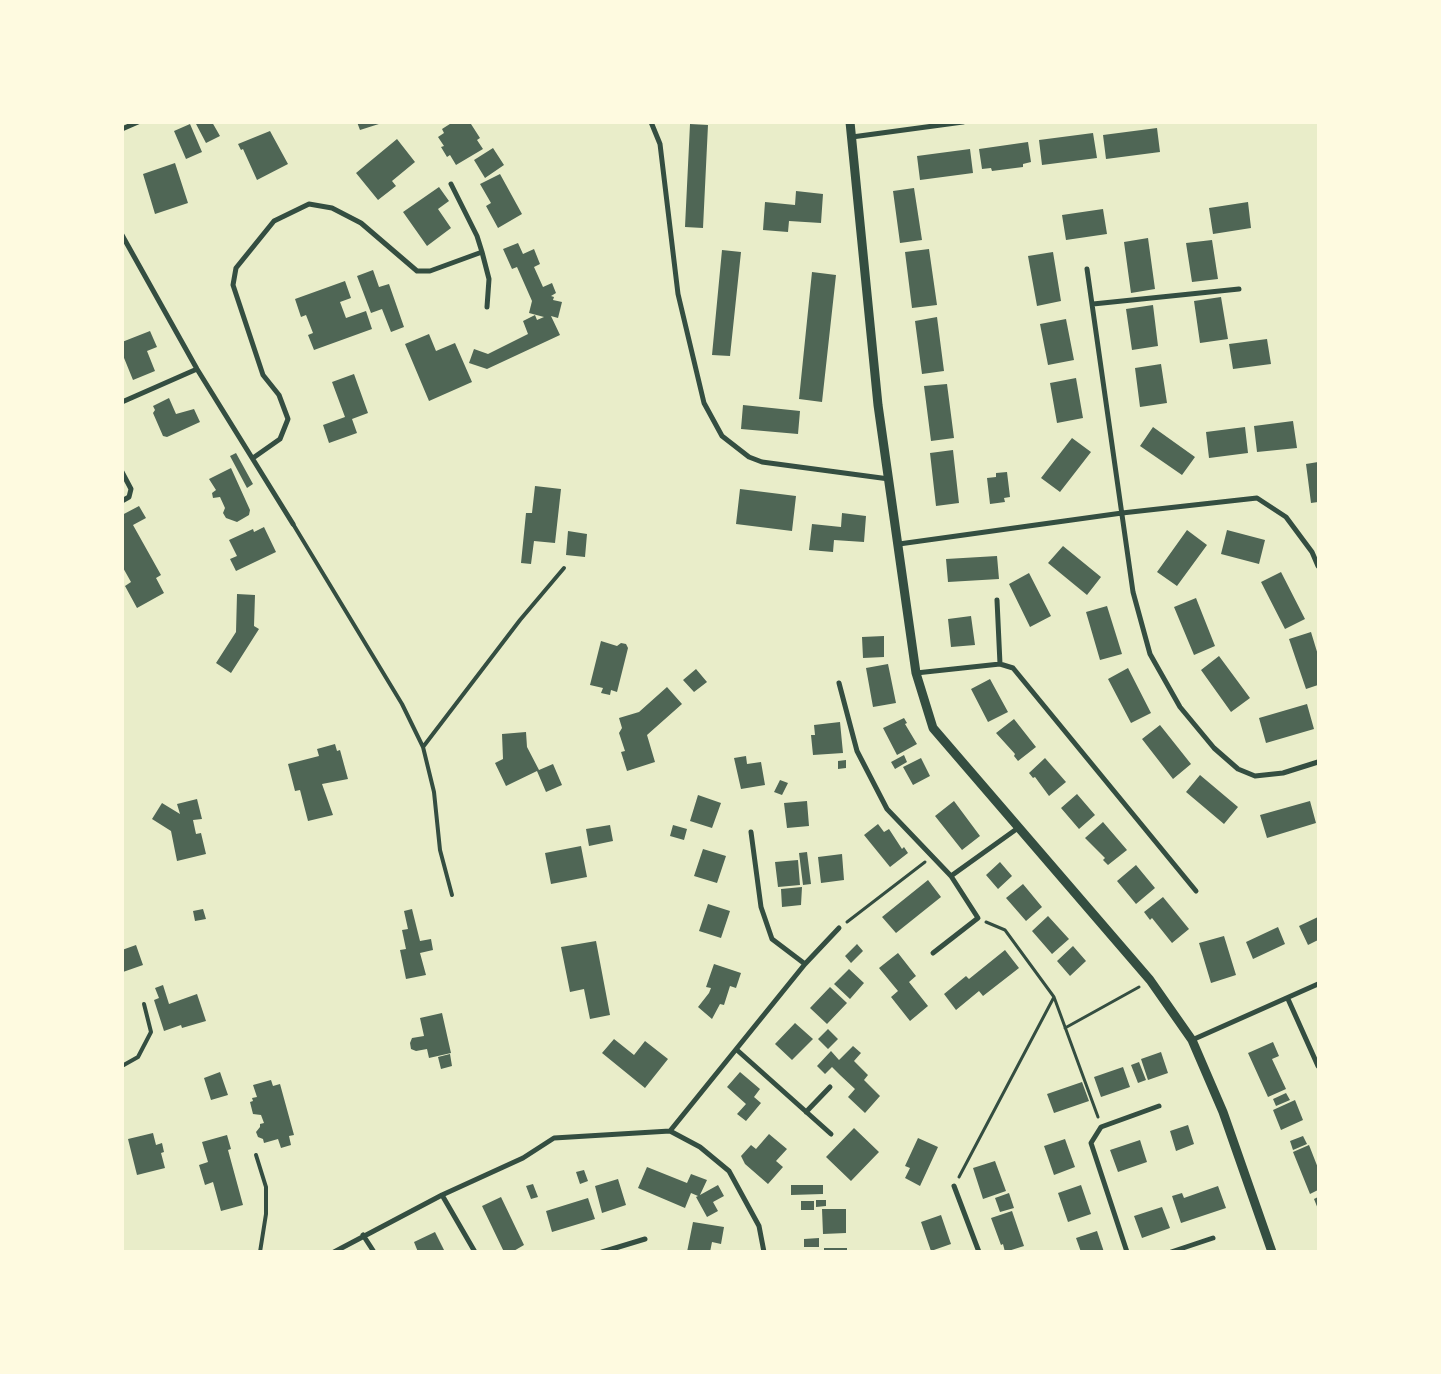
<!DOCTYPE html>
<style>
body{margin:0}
#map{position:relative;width:1441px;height:1374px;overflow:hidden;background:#e9edc9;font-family:Poppins,sans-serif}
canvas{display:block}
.frame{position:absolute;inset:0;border:124px solid #fefae0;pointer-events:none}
</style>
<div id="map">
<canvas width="1441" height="1374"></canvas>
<div class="frame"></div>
</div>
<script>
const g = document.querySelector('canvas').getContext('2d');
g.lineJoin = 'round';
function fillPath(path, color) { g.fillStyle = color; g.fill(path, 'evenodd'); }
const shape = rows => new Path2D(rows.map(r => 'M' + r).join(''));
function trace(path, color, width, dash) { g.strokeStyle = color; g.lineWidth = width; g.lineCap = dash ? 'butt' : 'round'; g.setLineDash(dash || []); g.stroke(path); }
const building = shape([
 [195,122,212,122,220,136,206,143],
 [357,122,382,122,382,123,360,130],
 [453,122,471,124,480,138,477,140,483,149,456,165,450,155,447,157,441,147,444,146,438,137,444,133,442,129],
 [190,124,202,152,186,159,174,131],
 [690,124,708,125,703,228,685,227],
 [1157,128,1160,152,1106,159,1103,135],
 [270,131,288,164,257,180,243,149,241,150,238,144],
 [1093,133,1097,158,1042,165,1039,140],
 [397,139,415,162,392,181,396,186,378,200,356,173],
 [1028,142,1031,162,1023,164,1023,167,992,171,991,168,982,169,979,149],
 [493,148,504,165,485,178,474,160],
 [970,149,973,173,920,180,917,156],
 [175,163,188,203,155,214,143,174],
 [500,174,522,214,498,228,486,206,491,203,480,184],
 [439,187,449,201,438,209,451,228,427,246,403,212],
 [914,188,922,240,900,243,893,191],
 [796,191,823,194,821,223,789,221,788,232,763,230,765,202,795,205],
 [1248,202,1251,228,1213,234,1209,208],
 [1103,209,1107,234,1066,240,1062,215],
 [1148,238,1155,289,1131,293,1124,242],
 [1212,240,1218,279,1192,282,1186,243],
 [518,243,523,254,534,249,540,264,534,267,543,287,552,283,556,293,551,296,554,297,553,300,562,302,558,318,551,316,560,335,487,369,469,363,474,349,488,354,528,334,523,321,535,315,537,320,544,317,529,313,532,301,517,267,512,269,503,249],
 [929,249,937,305,912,308,905,252],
 [722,250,741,252,730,356,712,355],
 [1053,252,1061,301,1037,306,1028,256],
 [373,270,379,287,389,284,404,327,391,332,382,309,371,313,357,276],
 [812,272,836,275,822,402,799,399],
 [345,281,351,298,340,302,346,318,366,311,372,329,314,350,308,335,313,333,306,315,301,317,295,299],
 [1221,297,1228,339,1200,343,1194,301],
 [1153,305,1158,346,1132,350,1126,309],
 [937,317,944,371,922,374,915,321],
 [1066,319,1074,360,1048,365,1040,324],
 [150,331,157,347,147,351,155,371,133,380,122,353,122,342],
 [429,334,436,351,455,343,472,382,429,401,405,344],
 [1267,339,1271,364,1233,369,1229,344],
 [1161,364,1167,403,1140,407,1135,368],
 [354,374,368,413,352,419,357,433,329,443,323,425,345,417,332,382],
 [1076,378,1083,418,1057,423,1050,383],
 [947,384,954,438,931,441,924,386],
 [169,398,176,414,194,409,200,422,167,437,163,436,153,413,155,410,153,406],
 [743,405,800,411,798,434,741,429],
 [1293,421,1297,448,1257,452,1254,426],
 [1153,427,1195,457,1182,475,1140,446],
 [1245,427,1248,453,1209,458,1206,432],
 [1072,438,1091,452,1060,492,1041,478],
 [953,450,959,503,936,506,930,453],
 [236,453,253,484,247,488,230,456],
 [1318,462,1318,502,1311,503,1306,464],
 [231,468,250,510,249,515,237,522,226,518,223,513,225,508,220,497,213,498,212,493,216,490,209,479],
 [1007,472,1010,497,1004,498,1005,502,990,504,987,478,996,477,996,473],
 [535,486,561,489,555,543,534,541,531,564,521,563,526,513,532,513],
 [740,489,796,496,792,531,736,524],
 [139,506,146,518,133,525,161,575,156,578,164,593,137,608,125,586,131,582,122,566,122,515],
 [842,513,866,516,864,542,834,540,833,552,809,550,812,524,841,527],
 [264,527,276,552,236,571,230,559,237,556,229,540,253,529,254,532],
 [1187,530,1207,545,1177,586,1157,572],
 [1227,530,1265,540,1259,564,1221,554],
 [568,531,587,534,585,557,566,555],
 [1063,546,1101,577,1087,595,1048,563],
 [997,556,999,579,948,582,946,559],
 [1281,572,1305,619,1285,629,1261,582],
 [1029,573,1051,616,1030,627,1009,584],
 [237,594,255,595,254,626,259,629,231,673,216,663,236,632],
 [1196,598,1215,646,1194,655,1174,607],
 [1107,606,1122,654,1100,660,1086,612],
 [971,616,975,645,951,647,948,619],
 [1311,632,1318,655,1318,685,1306,689,1289,639],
 [884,636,884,657,863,658,862,637],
 [601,641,617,646,621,643,626,644,628,648,617,692,611,690,610,695,601,693,603,688,590,685],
 [1219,656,1250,698,1231,712,1201,670],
 [888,664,896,703,873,707,866,668],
 [1128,668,1151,713,1131,723,1108,679],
 [696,669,707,682,694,692,683,680],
 [990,679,1008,712,988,722,971,689],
 [667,687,682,704,647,735,655,762,627,771,621,752,625,751,619,733,622,728,619,718,639,712],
 [1307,704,1314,729,1266,743,1259,718],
 [904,718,907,723,905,724,917,744,897,755,883,728],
 [1014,719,1036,747,1018,761,1014,756,1015,754,996,733],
 [840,722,843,753,813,755,811,735,815,735,814,725],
 [1160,725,1191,764,1173,779,1142,739],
 [526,732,527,747,539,770,553,764,562,785,546,792,537,771,506,786,495,763,503,759,502,734],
 [335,744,337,751,340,750,348,779,322,784,333,815,308,821,300,790,295,791,288,764,319,756,317,749],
 [904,755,907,762,895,769,891,762],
 [746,756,747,764,761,762,765,785,741,789,734,758],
 [921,758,930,776,913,785,903,767],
 [1045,758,1066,782,1049,796,1035,777,1033,778,1029,773],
 [846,760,846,768,838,769,838,761],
 [1200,775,1238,807,1224,824,1186,792],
 [780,780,788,783,782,795,774,792],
 [1077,794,1095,815,1079,829,1061,808],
 [698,795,721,803,712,828,690,821],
 [197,799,202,819,193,820,196,834,201,833,206,854,177,861,171,831,152,819,162,803,180,814,177,804],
 [807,801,809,826,787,828,784,803],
 [954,801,980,836,962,850,935,816],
 [1310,801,1316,823,1267,838,1260,815],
 [1103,822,1127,850,1108,865,1103,860,1105,858,1085,838],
 [878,824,884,832,889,829,902,849,904,847,908,853,890,867,864,835],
 [610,825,613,841,589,846,586,829],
 [673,825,687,829,684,840,670,836],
 [581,846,587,877,551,884,545,853],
 [703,849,726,856,717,883,694,876],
 [807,852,811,884,803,885,799,853],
 [842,854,844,880,821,883,818,857],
 [798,860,800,885,778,887,775,862],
 [1000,862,1012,876,998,889,986,875],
 [1136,865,1155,888,1136,904,1117,881],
 [928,880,941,897,896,933,882,917],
 [1023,884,1042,907,1026,921,1006,898],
 [802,887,801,905,782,907,781,889],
 [1163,897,1189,929,1172,943,1152,918,1150,920,1144,912],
 [708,904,730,911,721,938,699,931],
 [203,909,206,919,195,921,193,911],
 [412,909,420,941,431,939,433,950,420,953,426,975,406,979,400,950,406,949,402,930,408,929,404,911],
 [1048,916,1069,939,1052,954,1032,931],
 [1318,917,1318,940,1308,945,1299,926],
 [1278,927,1285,944,1253,959,1246,942],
 [1224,936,1236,975,1211,983,1199,943],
 [596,941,610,1015,590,1019,584,989,570,992,561,947],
 [857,944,863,951,851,963,845,956],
 [136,945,143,965,123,972,122,950],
 [1073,946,1086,961,1070,976,1057,961],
 [1005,950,1019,968,983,996,979,991,956,1010,944,994,966,976,969,979],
 [898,953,916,976,909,982,928,1006,910,1021,891,997,898,991,879,968],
 [714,964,741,973,736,988,730,986,724,1005,720,1004,712,1019,698,1007,709,993,711,988,706,987],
 [849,969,864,983,850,999,834,984],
 [163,985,169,1004,197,994,206,1021,182,1028,181,1025,164,1031,154,1000,159,998,155,988],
 [830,987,847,1003,827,1024,810,1008],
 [442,1013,451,1053,429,1058,427,1049,416,1051,411,1049,410,1043,412,1038,424,1036,420,1018],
 [795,1023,813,1039,792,1060,775,1044],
 [828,1029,838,1039,828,1049,818,1039],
 [614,1039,634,1055,645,1041,668,1059,645,1088,602,1053],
 [1273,1042,1279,1056,1272,1059,1286,1089,1268,1097,1248,1053],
 [853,1046,861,1053,854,1061,868,1075,864,1080,880,1096,865,1113,848,1097,855,1089,840,1075,832,1067,825,1074,817,1066,831,1051,839,1060],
 [1161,1052,1168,1073,1148,1080,1141,1059],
 [450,1054,452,1066,441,1069,438,1057],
 [1139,1062,1146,1080,1138,1083,1131,1065],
 [1123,1067,1130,1087,1101,1097,1094,1077],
 [220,1072,228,1095,211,1100,204,1078],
 [740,1072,760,1089,754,1097,761,1103,746,1121,737,1114,746,1104,727,1087],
 [271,1080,273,1086,280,1084,294,1135,289,1136,291,1145,281,1148,278,1139,264,1143,263,1139,258,1137,256,1132,260,1127,260,1124,264,1123,261,1115,253,1114,250,1102,253,1101,252,1098,257,1097,253,1085],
 [1082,1082,1089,1101,1054,1113,1047,1094],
 [1286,1093,1290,1100,1276,1106,1273,1099],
 [1295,1100,1303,1120,1281,1130,1273,1110],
 [1188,1125,1194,1144,1176,1151,1170,1131],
 [854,1128,879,1152,851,1181,826,1157],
 [153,1133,156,1145,162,1143,164,1152,161,1153,165,1168,137,1175,128,1139],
 [769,1134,787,1149,776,1161,783,1167,768,1184,745,1164,741,1156,751,1145,756,1149],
 [227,1135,231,1149,228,1150,243,1205,221,1211,213,1182,205,1185,199,1165,208,1162,202,1142],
 [1303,1136,1307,1144,1293,1150,1290,1141],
 [918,1138,938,1147,920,1186,905,1178,910,1168,905,1166],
 [1065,1139,1075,1167,1054,1175,1044,1146],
 [1140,1140,1147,1162,1118,1172,1110,1150],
 [1309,1145,1318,1168,1318,1190,1310,1194,1293,1152],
 [995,1161,1006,1191,983,1199,973,1168],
 [647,1167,687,1183,691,1174,707,1180,700,1195,718,1185,724,1196,713,1202,718,1211,707,1217,696,1197,698,1196,691,1193,685,1208,638,1188],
 [584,1170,588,1181,580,1184,576,1172],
 [618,1179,626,1205,602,1213,595,1186],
 [533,1184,538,1197,531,1199,526,1186],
 [791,1185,823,1185,823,1194,791,1195],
 [1081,1185,1091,1214,1068,1222,1058,1193],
 [1218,1186,1226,1208,1181,1223,1172,1196,1182,1193,1184,1198],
 [1009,1193,1014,1208,1000,1212,995,1198],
 [501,1197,524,1245,512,1252,504,1252,482,1206],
 [1318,1197,1318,1209,1314,1199],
 [588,1198,595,1219,552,1232,546,1211],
 [816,1200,826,1200,826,1206,816,1207],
 [801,1201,814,1201,814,1210,801,1210],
 [1162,1207,1170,1228,1142,1238,1134,1216],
 [822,1209,846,1209,846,1233,823,1234],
 [1012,1211,1024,1246,1005,1252,1003,1244,1001,1245,991,1218],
 [941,1215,951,1244,931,1251,921,1222],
 [693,1222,724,1227,721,1244,712,1242,710,1252,687,1252],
 [1097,1231,1104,1252,1081,1252,1076,1238],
 [435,1232,445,1252,418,1252,414,1242],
 [819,1238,819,1247,804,1247,804,1239],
 [824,1248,847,1248,847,1252,824,1252]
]);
const path = shape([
 [847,922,925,862],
 [986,922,1005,930,1054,997,1098,1117],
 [1065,1028,1139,987],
 [959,1177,1054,997]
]);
const service = shape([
 [293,524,402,704,423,747,434,792,440,850,452,895],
 [423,747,520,620,564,568],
 [122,1066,138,1057,151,1032,144,1004],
 [256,1155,266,1187,266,1214,260,1252]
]);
const minor = shape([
 [651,122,660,144,678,294,704,403,722,436,749,457,762,462,889,479],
 [122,129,138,122],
 [852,137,963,122],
 [451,184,477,236,482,252],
 [122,235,197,369,293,524],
 [1087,269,1133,592,1150,654,1180,707,1214,748,1238,769,1255,776,1283,773,1318,762],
 [1093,304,1239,289],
 [122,402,197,369],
 [253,458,280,439,288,419,279,395,263,375,233,285,236,268,274,221,309,204,332,208,361,223,417,271,430,271,482,252,489,279,487,307],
 [122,472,131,489,129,497,122,501],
 [899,544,1122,513,1257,498,1286,517,1312,552,1318,566],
 [997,600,1000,664],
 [916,673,1000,664,1013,668,1196,891],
 [839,683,857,751,887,809,951,876,978,918,933,953],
 [751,832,761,907,772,939,805,964],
 [951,876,1018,828],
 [1288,999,1318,1066],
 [1192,1040,1318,984],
 [737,1050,831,1134],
 [806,1112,830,1087],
 [670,1131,700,1147,729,1171,759,1226,764,1252],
 [954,1186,979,1252],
 [442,1195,475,1252],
 [363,1235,374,1252],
 [334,1252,442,1195,523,1158,554,1138,670,1131,805,964,839,928],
 [602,1252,645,1239],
 [1127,1252,1091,1143,1101,1127,1159,1106],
 [1171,1252,1213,1238]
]);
const tertiary = shape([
 [850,122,878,405,916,673,933,728,1150,980,1192,1040,1223,1112,1272,1252]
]);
fillPath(building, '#4f6655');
trace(path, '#344e41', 3);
trace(service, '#344e41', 4);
trace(minor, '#344e41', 5);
trace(tertiary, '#344e41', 9);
</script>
